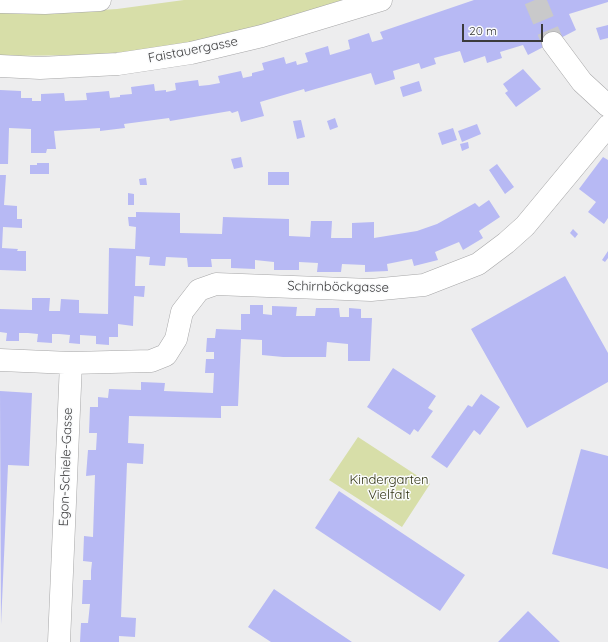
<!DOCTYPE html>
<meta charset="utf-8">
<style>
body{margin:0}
#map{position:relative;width:608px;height:642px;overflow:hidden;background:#ededee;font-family:Quicksand,sans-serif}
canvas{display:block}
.scale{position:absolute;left:462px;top:24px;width:81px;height:18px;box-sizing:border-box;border:2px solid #3b3b3c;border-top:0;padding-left:5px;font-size:12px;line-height:14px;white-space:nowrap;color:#3b3b3c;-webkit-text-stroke:3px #fafbfc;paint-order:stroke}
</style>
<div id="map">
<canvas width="608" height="642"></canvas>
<div class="scale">20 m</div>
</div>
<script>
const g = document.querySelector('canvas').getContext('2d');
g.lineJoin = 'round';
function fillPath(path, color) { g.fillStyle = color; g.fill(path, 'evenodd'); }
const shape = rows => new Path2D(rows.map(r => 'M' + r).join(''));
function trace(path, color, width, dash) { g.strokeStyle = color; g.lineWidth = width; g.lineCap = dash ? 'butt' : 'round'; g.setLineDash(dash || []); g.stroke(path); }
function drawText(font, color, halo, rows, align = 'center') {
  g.font = font + ' Quicksand,sans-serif'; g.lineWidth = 3; g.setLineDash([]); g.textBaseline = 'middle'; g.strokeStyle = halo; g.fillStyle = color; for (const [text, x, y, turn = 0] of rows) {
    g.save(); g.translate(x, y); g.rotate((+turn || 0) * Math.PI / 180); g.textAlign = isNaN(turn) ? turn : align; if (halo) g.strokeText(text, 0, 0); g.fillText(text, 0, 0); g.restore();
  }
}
const green = shape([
 [184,0,356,0,203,41,155,49,93,55,0,56,0,12,54,13,117,9],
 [358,437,430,484,402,527,329,480]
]);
const building = shape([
 [474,0,608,0,608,2,569,14,576,30,528,55,523,45,500,52,502,58,487,63,485,56,464,63,460,51,434,58,436,64,421,69,419,63,393,71,395,79,375,85,371,73,305,92,304,89,260,102,264,116,241,122,238,111,232,113,230,111,170,121,169,118,124,124,125,128,100,131,100,128,54,131,56,149,47,149,46,153,31,153,31,129,9,128,8,164,0,164,0,90,21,91,21,98,32,98,32,101,41,101,41,94,64,93,65,101,87,100,86,93,109,91,110,98,120,97,120,95,132,94,131,87,154,84,155,91,166,90,166,92,176,90,175,83,198,80,199,86,209,85,220,83,218,76,241,71,243,78,252,76,252,73,264,70,262,63,284,57,286,64,296,61,297,65,308,62,305,53,328,46,330,55,350,49,348,40,369,33,372,42,383,39,380,32],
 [608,25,608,38,600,40,596,28],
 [523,69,541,89,516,107,505,93,508,91,503,84],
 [419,81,422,91,403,97,400,87],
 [335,118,338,127,330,130,327,121],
 [301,120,305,137,297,139,293,121],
 [477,124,481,134,462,142,458,131],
 [453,128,457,140,442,145,438,133],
 [468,142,469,148,462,151,460,144],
 [241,157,243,167,234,169,231,159],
 [603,157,608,160,608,218,604,224,588,212,596,202,579,189],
 [37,163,49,163,49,174,30,174,30,165,37,165],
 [497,164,514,187,505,194,489,170],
 [268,172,289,172,289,185,268,185],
 [0,175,6,175,4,205,17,206,17,219,22,219,22,228,3,227,2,248,18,249,17,251,26,251,26,271,0,270],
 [146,178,147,185,140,185,139,179],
 [128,193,134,194,134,205,128,205],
 [489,200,500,217,479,231,483,238,463,250,459,242,435,252,438,260,414,266,412,259,387,264,388,271,365,272,365,265,342,264,341,272,317,272,318,263,299,262,299,270,274,270,274,262,255,260,255,269,231,268,231,259,211,259,212,267,188,267,187,258,166,257,165,266,149,265,150,257,136,256,135,286,145,286,144,297,134,296,133,326,118,324,118,337,109,337,109,345,96,344,96,336,80,335,80,344,69,343,70,335,59,334,52,334,52,343,37,342,38,334,28,333,19,333,19,341,6,341,7,333,0,332,0,309,32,310,32,298,50,298,49,311,60,311,61,299,79,300,79,313,108,314,109,248,135,249,136,227,129,226,128,217,136,217,136,212,180,213,180,233,222,234,223,217,289,219,289,236,310,237,311,221,332,221,331,238,352,238,352,223,374,222,374,238,417,231,437,224,475,203,479,207],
 [573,229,578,234,575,238,570,233],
 [608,251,608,258,605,262,602,260],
 [565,276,608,353,608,382,527,428,471,329],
 [250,305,263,305,263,314,272,315,272,306,297,307,296,316,315,316,316,308,339,308,340,317,349,317,349,308,361,309,361,318,372,318,370,361,348,361,348,344,327,342,326,357,283,357,262,355,262,340,241,339,238,406,221,406,221,418,129,416,128,443,144,444,143,464,127,463,121,617,136,618,135,637,119,636,119,642,80,642,81,623,88,623,90,604,82,604,83,580,91,580,91,571,92,562,83,561,84,536,93,537,95,475,86,476,88,450,96,450,97,433,89,433,90,407,98,407,98,397,108,398,109,389,141,390,141,382,165,383,164,391,213,393,214,373,205,373,206,359,214,359,214,352,206,352,207,338,215,338,216,329,241,330,241,314,250,314],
 [393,368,436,396,428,408,433,411,418,432,414,429,410,435,367,407],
 [0,391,32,393,29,466,8,465,1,625],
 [481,394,500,407,480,435,474,430,447,468,431,457,468,405,472,407],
 [581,449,608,456,608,569,552,554],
 [339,491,465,575,440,611,315,528],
 [274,589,306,611,352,642,271,642,248,627],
 [528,611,560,642,498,642]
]);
const minorTunnel = shape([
 [535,0,553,43]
]);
const minor = shape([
 [0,2,45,3,100,0],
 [553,43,582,82,608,106],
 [0,66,40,68,118,64,191,53,262,36,381,0],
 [0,360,71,363,151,361,166,355,176,339,182,312,199,290,216,284,371,290,424,285,478,264,506,243,525,226,608,126],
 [59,642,71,363]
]);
const streetNames = [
 ["Faistauergasse",193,50,-11],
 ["Schirnböckgasse",338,287,1],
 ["Egon-Schiele-Gasse",66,467,-88]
];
const parkNames = [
 ["Kindergarten",389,480],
 ["Vielfalt",389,495]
];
fillPath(green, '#d7dea8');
fillPath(building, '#b7b9f4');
trace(minorTunnel, '#c9c9ca', 22, [22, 11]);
trace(minor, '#a6a6a7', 23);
trace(minor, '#fff', 22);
drawText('13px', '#3b3b3c', '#fafbfc', streetNames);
drawText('13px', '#2f3210', '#fafbfc', parkNames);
</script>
